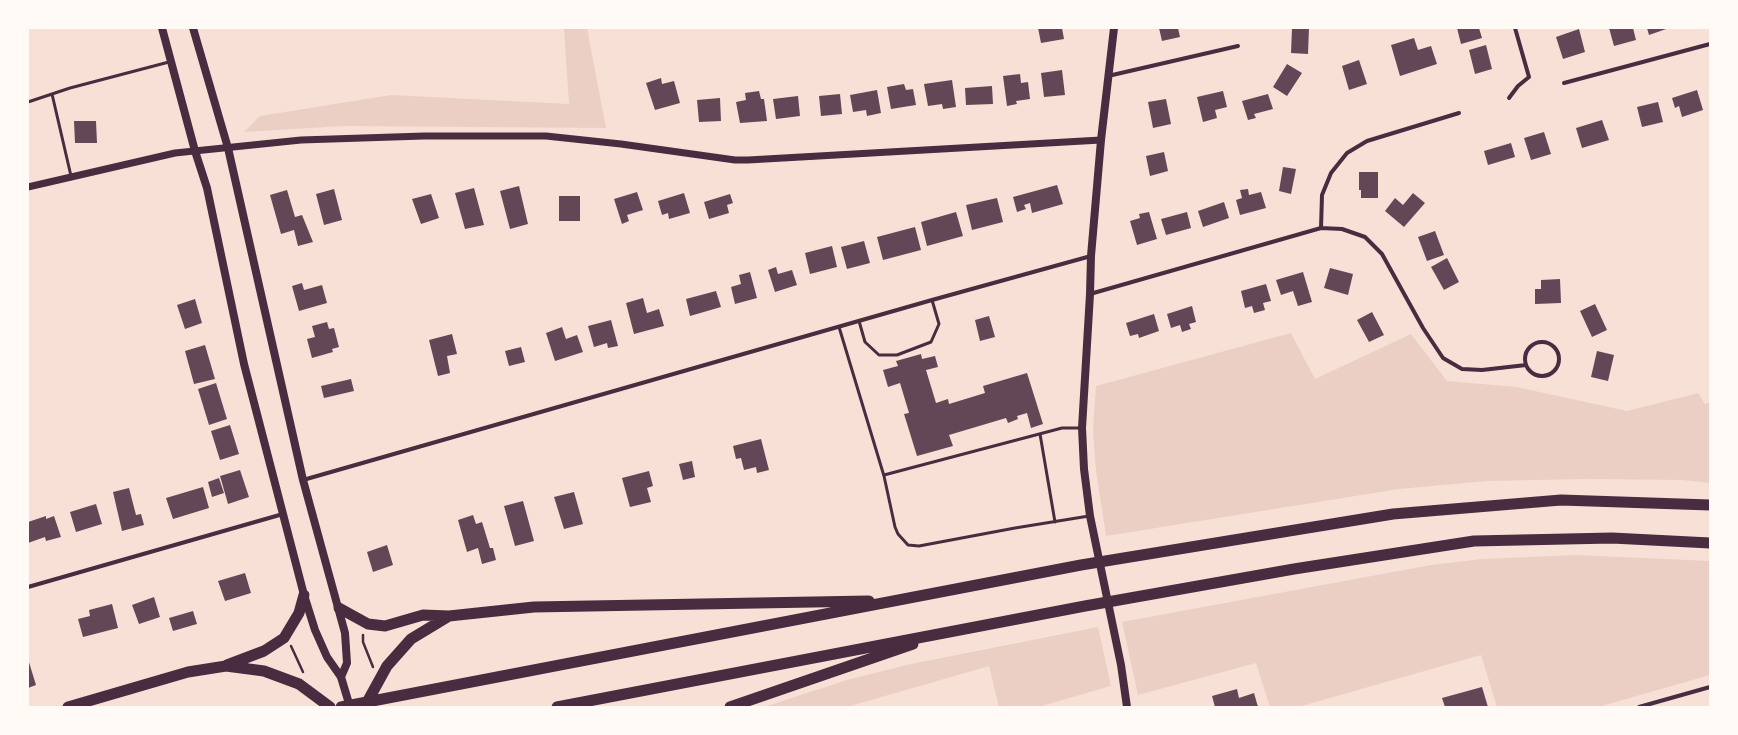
<!DOCTYPE html>
<style>
body{margin:0}
#map{position:relative;width:1738px;height:735px;overflow:hidden;background:#f7e1d7;font-family:Jost,sans-serif}
canvas{display:block}
.frame{position:absolute;inset:0;border:29px solid #fffaf5;pointer-events:none}
</style>
<div id="map">
<canvas width="1738" height="735"></canvas>
<div class="frame"></div>
</div>
<script>
const g = document.querySelector('canvas').getContext('2d');
g.lineJoin = 'round';
function fillPath(path, color) { g.fillStyle = color; g.fill(path, 'evenodd'); }
const shape = rows => new Path2D(rows.map(r => 'M' + r).join(''));
function trace(path, color, width, dash) { g.strokeStyle = color; g.lineWidth = width; g.lineCap = dash ? 'butt' : 'round'; g.setLineDash(dash || []); g.stroke(path); }
const green = shape([
 [564,28,587,28,606,128,344,126,244,132,260,116,391,95,569,104],
 [1291,333,1315,379,1411,334,1447,381,1517,387,1627,411,1698,393,1705,404,1710,402,1710,483,1682,480,1588,479,1488,481,1399,489,1106,536,1096,471,1093,429,1096,386],
 [1576,555,1710,561,1710,675,1598,707,1497,707,1481,655,1298,707,1270,707,1256,663,1138,695,1122,622,1431,565,1482,559],
 [1098,627,1111,686,1038,707,999,707,989,666,847,707,764,707,847,680,906,665]
]);
const building = shape([
 [1038,28,1062,28,1064,39,1041,43],
 [1159,28,1178,28,1180,37,1162,41],
 [1292,28,1309,28,1308,54,1291,53],
 [1457,28,1479,28,1482,38,1461,44],
 [1609,28,1633,28,1636,40,1614,46],
 [1647,28,1669,28,1649,35],
 [1579,29,1585,52,1563,59,1556,37],
 [1414,38,1418,50,1431,46,1437,64,1400,76,1391,45],
 [1486,45,1492,69,1475,74,1469,50],
 [1359,60,1367,84,1349,90,1342,66],
 [1287,64,1302,73,1287,96,1273,87],
 [1062,70,1065,95,1044,97,1041,73],
 [1020,74,1021,83,1028,82,1030,99,1016,101,1017,104,1007,106,1003,76],
 [661,78,662,84,674,81,680,103,655,110,646,83],
 [952,80,956,107,943,109,942,104,928,106,924,84],
 [904,84,906,90,913,89,916,105,891,109,887,87],
 [992,86,993,104,966,105,965,88],
 [877,90,881,113,867,116,866,110,853,112,850,95],
 [1697,90,1703,110,1682,117,1679,106,1675,108,1672,98],
 [759,91,761,99,764,99,767,121,740,123,736,102,746,100,745,93],
 [1223,91,1227,107,1215,110,1217,118,1203,122,1197,97],
 [840,94,842,114,821,116,819,96],
 [1268,94,1273,109,1254,114,1256,118,1248,120,1242,101],
 [798,96,800,116,776,119,773,99],
 [720,98,721,121,699,122,697,100],
 [1166,99,1171,124,1153,128,1148,102],
 [1658,102,1663,122,1642,127,1637,107],
 [1602,120,1609,140,1582,148,1576,128],
 [74,121,96,121,97,143,75,143],
 [1544,132,1551,154,1531,160,1524,138],
 [1511,143,1515,157,1488,165,1484,151],
 [1164,152,1168,171,1150,176,1146,156],
 [1283,167,1296,169,1291,194,1279,191],
 [1359,172,1378,172,1378,198,1361,198,1361,190,1359,190],
 [1057,185,1063,204,1032,213,1030,203,1024,205,1026,209,1017,212,1013,197],
 [519,186,528,224,510,229,500,191],
 [474,188,484,225,465,229,455,193],
 [334,189,342,220,324,225,316,194],
 [1248,189,1249,195,1261,192,1266,208,1240,215,1236,200,1242,198,1240,190],
 [287,190,295,217,302,215,313,242,298,246,294,230,281,234,270,195],
 [637,192,643,210,627,215,629,221,622,224,614,199],
 [684,193,690,213,669,219,668,213,662,215,658,201],
 [1413,193,1425,203,1404,227,1385,211,1395,198,1403,205],
 [431,194,439,218,421,224,412,199],
 [730,194,733,203,727,205,729,213,709,219,704,202],
 [559,196,580,196,580,221,559,221],
 [997,198,1003,222,972,230,966,205],
 [1224,202,1229,218,1203,227,1198,211],
 [956,212,963,236,927,246,921,222],
 [1149,212,1157,239,1137,245,1130,221,1140,218,1139,214],
 [1187,212,1191,228,1166,235,1161,219],
 [915,227,921,250,883,260,877,237],
 [1435,231,1444,255,1427,261,1418,237],
 [864,241,870,263,847,269,841,247],
 [832,246,837,267,810,274,805,253],
 [1447,258,1459,282,1444,290,1431,267],
 [776,267,778,274,792,270,797,285,775,292,768,270],
 [1330,268,1353,274,1348,295,1324,288],
 [750,272,757,298,735,304,731,287,741,284,739,275],
 [1303,272,1312,302,1298,306,1293,291,1281,295,1276,280],
 [1560,279,1561,303,1535,304,1535,289,1541,289,1541,280],
 [302,283,304,290,322,285,327,303,299,311,292,286],
 [1266,284,1271,301,1263,303,1265,310,1254,313,1252,306,1245,308,1241,291],
 [716,291,721,307,690,316,686,299],
 [643,298,647,313,659,309,664,326,634,334,626,303],
 [195,299,202,323,185,329,177,305],
 [1595,304,1607,330,1592,337,1580,311],
 [1192,306,1196,322,1189,324,1191,329,1182,332,1180,325,1171,328,1167,314],
 [1372,312,1384,335,1369,342,1357,320],
 [1154,314,1159,331,1139,338,1138,334,1130,336,1126,323],
 [989,316,995,337,980,341,975,320],
 [611,320,618,346,608,348,607,343,594,347,588,326],
 [327,322,329,329,334,328,339,347,332,349,333,352,312,358,307,339,315,337,312,326],
 [562,327,566,339,577,335,583,352,555,361,546,333],
 [452,334,457,354,447,356,450,373,438,376,429,340],
 [205,345,215,379,194,384,185,351],
 [521,347,525,362,509,366,505,351],
 [1597,351,1614,355,1608,381,1591,377],
 [921,354,922,359,935,356,938,367,926,370,936,403,948,399,949,404,985,393,983,386,1027,373,1043,424,1031,428,1027,413,1017,416,1018,419,1008,423,1006,418,949,435,953,446,917,456,904,414,909,413,900,383,888,387,883,370,898,366,896,361],
 [351,379,354,391,324,398,321,386],
 [216,383,227,419,209,425,198,389],
 [230,425,239,454,220,460,211,431],
 [761,439,769,470,757,473,756,467,744,470,741,458,736,459,733,446],
 [692,461,695,477,683,480,679,464],
 [240,470,249,497,228,504,220,476],
 [649,471,653,486,647,488,651,502,630,507,622,478],
 [219,478,224,493,212,497,208,482],
 [203,487,209,508,173,519,166,498],
 [129,488,136,515,141,514,144,525,122,531,113,492],
 [574,492,583,524,564,529,554,497],
 [523,501,534,541,515,546,504,506],
 [96,504,102,524,76,532,70,512],
 [473,515,476,524,482,522,490,548,493,548,496,560,482,564,478,548,467,552,458,520],
 [46,516,46,519,54,516,61,537,46,541,45,537,28,543,28,522],
 [387,545,393,565,373,572,367,552],
 [245,573,251,593,225,601,218,581],
 [154,597,160,617,139,624,132,605],
 [112,604,118,628,83,637,78,619,90,616,89,610],
 [193,611,197,624,173,631,169,618],
 [28,659,36,685,28,688],
 [1482,687,1488,707,1445,707,1442,698],
 [1237,689,1239,698,1254,693,1258,707,1215,707,1212,696]
]);
const path = shape([
 [363,635,363,642,373,667],
 [291,646,303,672]
]);
const service = shape([
 [52,94,71,176],
 [28,102,70,88,169,62],
 [859,321,865,342,879,355,897,355,931,342,939,324,932,300],
 [839,327,884,476,895,527,898,534,908,545,919,546,1015,528,1089,516],
 [1040,434,1055,522],
 [884,475,1062,428,1082,428]
]);
const minor = shape([
 [1108,76,1238,46],
 [1564,83,1710,44],
 [1509,98,1518,86,1529,77,1515,28],
 [1321,228,1322,195,1331,173,1347,153,1367,141,1459,113],
 [1090,294,1321,228,1342,229,1365,237,1382,254,1423,328,1443,358,1462,369,1482,370,1526,365],
 '1525 359a17 17 0 1 1 34 0a17 17 0 1 1-34 0Z',
 [303,480,932,300,1091,256],
 [28,587,283,514],
 [1639,707,1710,687]
]);
const tertiary = shape([
 [28,187,175,153,301,140,424,136,546,136,621,144,735,160,748,160,1101,140]
]);
const secondary = shape([
 [162,28,195,151,207,188,244,364,304,595,315,630,327,657,341,677,350,707],
 [193,28,228,148,303,480,345,633,347,663,341,677],
 [1114,28,1101,140,1091,256,1090,294,1082,428,1084,469,1090,516,1121,665,1127,707]
]);
const motorway = shape([
 [339,608,368,624,385,626,423,615,449,616,534,607,869,601],
 [227,665,264,651,284,638,299,613,304,595],
 [365,706,387,666,411,639,449,616],
 [68,707,188,672,226,666,264,671,299,684,330,707],
 [341,707,1081,565,1393,514,1561,500,1710,505],
 [557,707,1085,606,1294,569,1474,541,1612,538,1710,543],
 [730,707,913,644]
]);
fillPath(green, '#ebcfc5');
fillPath(building, '#644757');
trace(path, '#4a2c40', 2.5);
trace(service, '#4a2c40', 3);
trace(minor, '#4a2c40', 4);
trace(tertiary, '#4a2c40', 7);
trace(secondary, '#4a2c40', 8);
trace(motorway, '#4a2c40', 11);
</script>
